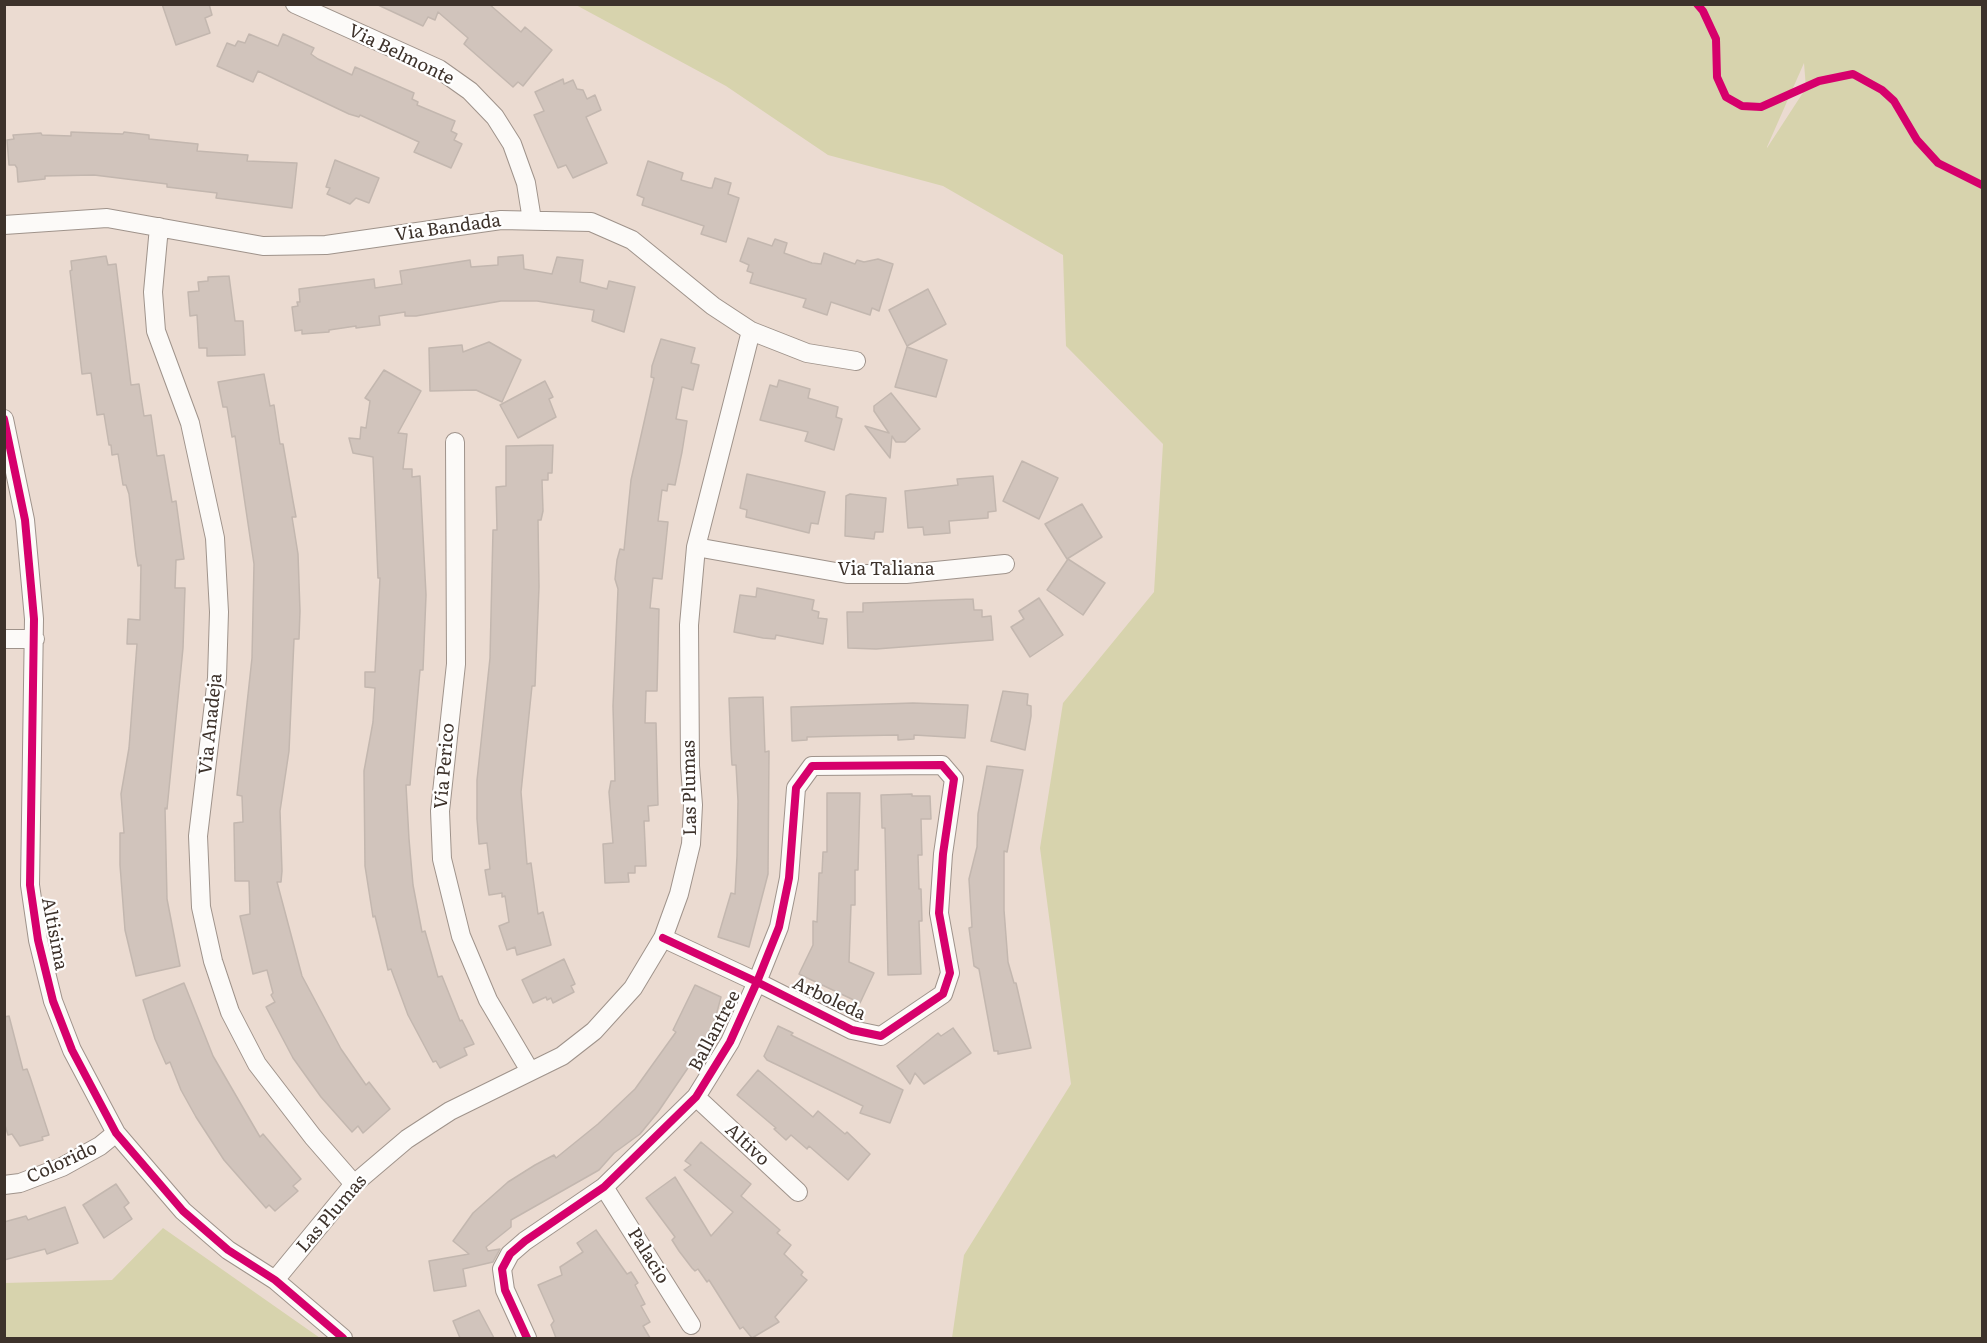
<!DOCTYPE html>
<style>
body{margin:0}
#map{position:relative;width:1987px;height:1343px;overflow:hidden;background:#ebdbd1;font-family:Literata,serif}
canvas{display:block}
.frame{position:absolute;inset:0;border:6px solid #3d322b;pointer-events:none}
</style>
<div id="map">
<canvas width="1987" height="1343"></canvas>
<div class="frame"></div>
</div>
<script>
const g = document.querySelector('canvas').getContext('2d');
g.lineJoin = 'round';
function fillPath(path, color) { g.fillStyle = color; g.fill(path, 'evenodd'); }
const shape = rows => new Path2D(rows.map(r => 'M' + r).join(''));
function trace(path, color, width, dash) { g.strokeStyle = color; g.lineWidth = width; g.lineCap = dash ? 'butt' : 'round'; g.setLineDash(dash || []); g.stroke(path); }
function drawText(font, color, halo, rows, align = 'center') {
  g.font = font + ' Literata,serif'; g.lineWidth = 4.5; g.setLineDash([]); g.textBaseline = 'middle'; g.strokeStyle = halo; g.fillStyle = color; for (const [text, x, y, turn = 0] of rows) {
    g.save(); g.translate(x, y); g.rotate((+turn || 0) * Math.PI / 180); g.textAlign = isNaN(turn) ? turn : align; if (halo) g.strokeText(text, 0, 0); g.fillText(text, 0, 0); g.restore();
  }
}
const green = shape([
 [576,5,1982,5,1982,1338,952,1338,964,1255,1071,1084,1040,848,1063,703,1154,592,1163,444,1066,346,1063,255,943,186,828,155,726,86],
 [1804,63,1806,88,1767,148,1767,147],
 [163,1228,320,1338,5,1338,5,1283,112,1280]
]);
const building = shape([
 [162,4,209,4,212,15,205,18,210,33,176,45,162,4],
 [376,4,489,4,521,32,525,27,552,50,523,86,518,82,513,87,464,44,468,38,438,12,435,20,428,17,423,26,376,4],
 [249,34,278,46,283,34,314,48,311,54,318,59,352,75,355,67,414,93,412,99,418,102,417,105,455,121,451,131,457,134,454,140,462,144,451,168,414,152,419,142,360,115,359,117,349,114,258,71,253,82,217,66,227,43,235,46,238,41,245,43,249,34],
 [563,79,564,84,573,80,577,89,583,90,587,99,595,95,601,110,586,117,607,163,573,178,566,165,558,168,534,115,544,111,535,92,563,79],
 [71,132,123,134,124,132,149,135,149,139,198,144,197,151,248,155,247,161,297,163,292,208,216,198,217,193,167,187,167,184,94,175,45,176,45,179,18,182,17,168,15,165,9,165,7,140,14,139,13,135,41,133,42,135,71,136,71,132],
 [335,160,379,178,369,203,356,198,350,204,327,194,330,188,326,187,335,160],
 [648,161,683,173,681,180,709,188,712,188,715,178,731,183,728,194,739,198,726,242,701,234,704,226,642,205,644,198,637,195,648,161],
 [748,238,772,246,775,239,787,243,784,253,812,263,821,264,824,253,855,264,857,260,864,262,878,259,893,264,879,311,872,308,870,315,831,302,827,315,803,307,806,299,750,283,753,273,747,271,749,265,740,261,748,238],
 [523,255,524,269,552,274,557,257,583,260,580,282,607,289,609,281,635,287,624,332,592,321,594,310,537,301,501,301,416,316,405,316,405,312,379,316,380,325,356,328,356,326,329,330,329,332,302,334,302,330,295,331,292,307,298,306,297,302,300,302,299,289,374,279,375,288,402,284,400,271,470,260,471,267,498,265,498,257,523,255],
 [106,256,108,265,116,264,131,385,139,384,144,416,151,415,157,456,164,455,172,502,176,501,184,559,176,560,175,588,185,588,183,648,167,809,165,808,167,899,180,966,136,976,125,930,120,865,120,833,124,833,121,794,129,748,137,644,127,644,128,619,140,620,141,565,138,566,136,555,129,494,126,485,123,485,118,454,112,455,111,445,109,445,104,414,97,415,91,373,82,374,70,271,72,270,71,261,106,256],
 [229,276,235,321,243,321,245,355,207,356,207,348,199,348,197,315,190,316,188,292,199,291,198,282,208,281,208,277,229,276],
 [928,289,946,324,907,346,889,310,928,289],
 [661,339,695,348,691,363,699,365,693,390,682,387,676,419,687,421,682,452,675,485,668,484,667,491,662,490,658,521,668,522,662,579,653,578,650,608,659,609,657,691,646,691,645,723,656,723,658,805,648,806,649,821,644,821,646,866,635,866,635,873,628,873,629,882,605,883,603,844,613,843,609,792,611,781,615,781,613,706,618,589,615,579,617,560,620,549,624,550,631,480,654,378,651,377,652,366,661,339],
 [489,342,521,360,502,402,476,390,430,391,429,348,462,345,463,352,489,342],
 [907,347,947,360,936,397,895,387,907,347],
 [384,370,421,391,398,433,407,434,403,469,412,469,412,477,420,476,426,595,423,670,420,670,410,785,406,785,409,839,413,885,422,932,425,931,438,977,442,976,460,1021,462,1020,474,1044,464,1048,467,1055,440,1068,436,1061,433,1062,408,1015,391,969,388,970,375,916,373,917,365,866,364,771,373,722,375,688,365,687,365,672,375,672,380,578,378,578,373,457,353,453,349,438,360,439,361,427,366,428,370,401,365,398,384,370],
 [264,374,270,406,274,405,280,444,283,444,293,501,296,517,292,517,298,554,300,611,299,639,294,639,289,751,280,811,282,871,281,882,277,882,302,976,341,1049,366,1085,369,1082,390,1109,363,1133,358,1126,352,1132,321,1097,293,1058,266,1007,275,1002,271,995,273,993,267,970,253,974,240,916,250,914,249,881,235,881,234,823,243,822,242,796,237,795,252,658,254,564,235,436,232,437,227,407,223,407,218,382,264,374],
 [779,380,810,389,808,398,838,407,836,417,842,419,834,450,805,441,808,432,760,420,770,385,777,387,779,380],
 [545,381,553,397,549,399,556,417,518,438,500,405,545,381],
 [891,393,920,429,905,442,896,442,892,436,890,458,865,426,889,433,874,411,874,406,891,393],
 [553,445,552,473,548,473,548,480,542,480,543,511,541,520,538,520,539,587,535,686,532,686,521,792,527,864,531,863,538,914,543,912,551,945,517,955,515,947,507,950,499,926,509,922,505,896,502,897,502,893,489,895,485,870,490,869,487,843,479,844,477,819,477,780,490,658,493,530,497,530,496,487,506,486,506,446,553,445],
 [1022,461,1058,478,1039,519,1003,501,1022,461],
 [747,474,825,492,818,524,811,523,809,533,746,517,747,510,740,508,747,474],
 [993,476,996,511,988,512,988,518,949,521,950,533,924,535,923,527,908,528,905,491,958,485,957,479,993,476],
 [850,494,886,498,883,532,875,532,874,539,845,536,846,496,850,494],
 [1082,504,1102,537,1067,559,1045,524,1082,504],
 [1068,559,1105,583,1083,615,1047,590,1068,559],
 [757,588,814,600,812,610,819,612,818,618,827,619,823,644,776,635,775,639,763,638,734,632,740,595,756,597,757,588],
 [1039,598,1063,635,1030,657,1011,627,1024,619,1019,611,1039,598],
 [973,599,974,610,982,610,982,617,991,616,993,640,876,649,848,648,847,612,863,612,863,603,973,599],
 [1003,691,1028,694,1027,705,1031,706,1031,716,1025,750,991,741,1003,691],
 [763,697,765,752,769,751,768,874,749,947,718,937,731,893,735,894,737,856,738,801,736,765,732,765,731,749,729,698,763,697],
 [913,703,968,705,965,738,914,735,914,739,898,740,898,735,843,736,807,737,807,740,792,741,791,707,913,703],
 [987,766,1023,770,1007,852,1004,851,1004,910,1008,962,1014,983,1016,983,1031,1048,998,1054,998,1051,994,1051,979,969,974,966,969,928,972,927,969,879,977,847,978,814,987,766],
 [827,793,860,793,858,870,855,870,855,905,851,905,849,962,874,973,860,1003,799,974,813,945,813,921,817,922,819,873,822,873,823,852,827,852,827,793],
 [912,794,912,796,930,796,931,819,921,819,922,855,918,855,919,889,921,889,922,921,919,921,921,974,888,975,885,828,882,828,881,795,912,794],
 [564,959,575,984,571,986,574,992,553,1003,551,998,547,1000,546,997,533,1003,522,980,564,959],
 [184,983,213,1056,260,1137,263,1134,301,1179,293,1186,298,1191,275,1211,269,1205,266,1208,224,1160,196,1117,181,1090,170,1062,166,1064,155,1039,143,1000,184,983],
 [695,985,721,997,716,1016,697,1060,694,1059,658,1112,640,1134,614,1153,599,1170,511,1220,511,1227,486,1247,488,1251,500,1249,493,1262,463,1269,466,1286,434,1291,429,1261,469,1254,453,1241,473,1213,508,1182,535,1165,554,1155,556,1158,598,1124,635,1089,676,1032,673,1030,695,985],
 [9,1016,23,1070,27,1069,30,1077,49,1135,42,1137,43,1140,20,1146,12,1134,8,1135,4,1122,4,1017,9,1016],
 [778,1026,793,1033,791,1035,903,1090,890,1123,860,1113,863,1106,767,1060,764,1056,778,1026],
 [953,1028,971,1053,924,1084,915,1073,910,1084,897,1066,938,1033,941,1036,953,1028],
 [758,1070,813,1117,818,1111,845,1134,847,1132,870,1154,848,1180,809,1146,807,1149,791,1135,786,1140,774,1129,776,1128,737,1095,758,1070],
 [701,1142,751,1184,741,1196,780,1230,777,1233,791,1245,784,1254,803,1272,801,1275,807,1280,775,1317,779,1322,752,1338,743,1327,740,1329,709,1280,707,1282,698,1269,695,1271,692,1268,679,1251,672,1240,675,1237,646,1198,675,1177,711,1236,733,1212,684,1170,691,1165,685,1161,701,1142],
 [116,1184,129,1203,124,1207,132,1219,104,1238,83,1205,116,1184],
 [65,1207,78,1243,47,1254,45,1249,4,1260,4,1222,26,1216,28,1220,65,1207],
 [596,1230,627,1274,631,1272,638,1283,635,1285,645,1304,641,1306,650,1322,643,1326,650,1338,556,1338,551,1325,554,1321,538,1285,562,1275,560,1267,583,1252,577,1243,596,1230],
 [479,1310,494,1338,460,1338,453,1321,479,1310]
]);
const minor = shape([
 [295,4,439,69,470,91,495,117,512,144,526,183,532,220],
 [4,225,107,218,263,246,326,245,501,220,591,222,632,240,713,306,751,331,807,353,856,361],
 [159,227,153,292,156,331,190,423,215,538,219,612,217,678,198,836,201,907,213,961,230,1012,257,1064,313,1137,354,1184],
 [4,419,25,520,34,619,30,885,38,940,53,1001,72,1050,116,1133,183,1211,228,1250,275,1280,343,1338],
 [455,442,456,664,440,811,442,859,461,936,488,1000,530,1071],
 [696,547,847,574,906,574,1005,564],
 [4,639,35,639],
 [696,1097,798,1192],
 [4,1185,20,1183,62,1167,100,1146,116,1133],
 [604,1187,691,1325],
 [275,1280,354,1184,407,1139,450,1111,562,1056,594,1031,633,988,663,938,679,894,691,844,693,805,690,766,689,625,696,547,751,331],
 [527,1338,505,1290,502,1269,510,1254,525,1241,604,1187,696,1097,730,1042,757,982,779,927,789,878,796,788,812,766,942,765,954,779,943,854,939,913,950,973,943,994,881,1036,852,1030,757,982,663,938]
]);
const cycleway = shape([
 [1697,4,1703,11,1716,39,1717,77,1726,97,1742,106,1761,107,1819,81,1853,74,1882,90,1894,101,1917,140,1938,163,1982,185],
 [4,419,25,520,34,619,30,885,38,940,53,1001,72,1050,116,1133,183,1211,228,1250,275,1280,343,1338],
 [527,1338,505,1290,502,1269,510,1254,525,1241,604,1187,696,1097,730,1042,757,982,779,927,789,878,796,788,812,766,942,765,954,779,943,854,939,913,950,973,943,994,881,1036,852,1030,757,982,663,938]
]);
const streetNames = [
 ["Via Belmonte",401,55,26],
 ["Via Bandada",448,228,-8],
 ["Via Taliana",886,570],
 ["Via Anadeja",211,724,-84],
 ["Via Perico",445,766,-85],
 ["Las Plumas",690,788,-91],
 ["Altisima",54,934,79],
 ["Arboleda",829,999,25],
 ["Ballantree",715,1031,-62],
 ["Altivo",747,1145,43],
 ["Colorido",62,1163,-25],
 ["Las Plumas",332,1214,-49],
 ["Palacio",648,1256,58]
];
fillPath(green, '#d7d3ad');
fillPath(building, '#d1c4bc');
trace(building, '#c3b7af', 1.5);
trace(minor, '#9f938b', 20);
trace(minor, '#fcfaf8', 18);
trace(cycleway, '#d6006c', 8);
drawText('18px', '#3d322b', '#fff', streetNames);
</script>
